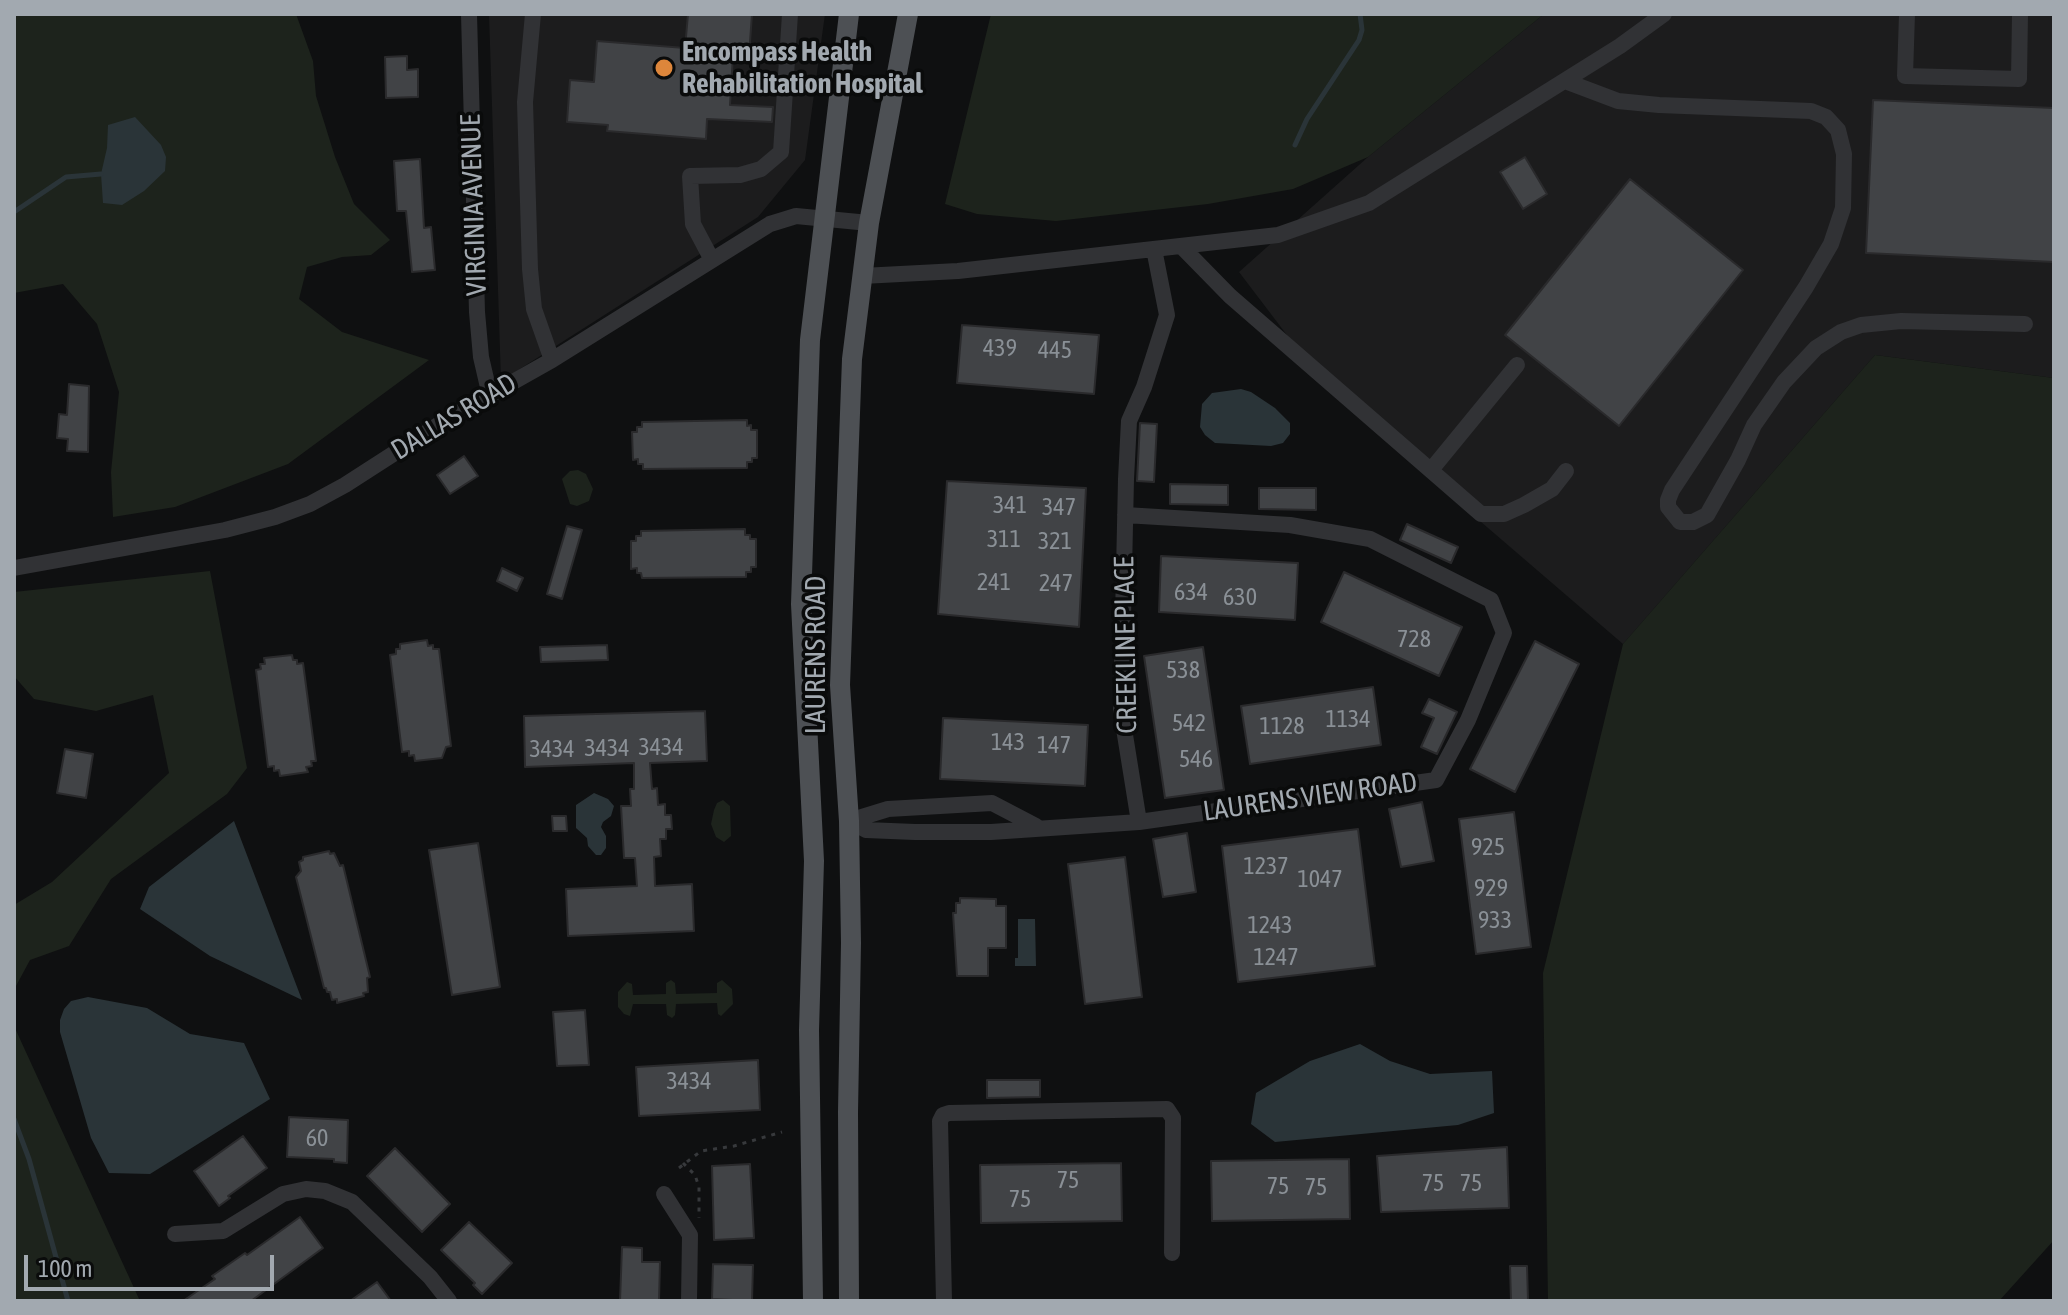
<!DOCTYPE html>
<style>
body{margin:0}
#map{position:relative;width:2068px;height:1315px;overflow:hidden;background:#0f1011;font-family:"Asap Condensed",sans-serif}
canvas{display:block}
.frame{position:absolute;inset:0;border:16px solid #a2a9b0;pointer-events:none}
.scale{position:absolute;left:24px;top:1255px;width:250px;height:36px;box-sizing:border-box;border:4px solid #a2a9b0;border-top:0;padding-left:10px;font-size:24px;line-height:28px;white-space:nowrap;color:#a2a9b0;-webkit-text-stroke:6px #0a0b0b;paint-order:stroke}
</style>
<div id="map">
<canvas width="2068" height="1315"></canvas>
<div class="frame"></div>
<div class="scale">100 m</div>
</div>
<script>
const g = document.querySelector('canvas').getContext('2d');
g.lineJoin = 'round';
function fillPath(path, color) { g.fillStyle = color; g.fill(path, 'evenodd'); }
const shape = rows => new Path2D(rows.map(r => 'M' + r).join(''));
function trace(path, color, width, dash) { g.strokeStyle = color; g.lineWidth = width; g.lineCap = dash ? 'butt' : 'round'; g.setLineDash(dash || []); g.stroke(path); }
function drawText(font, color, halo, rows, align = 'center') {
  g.font = font + ' "Asap Condensed",sans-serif'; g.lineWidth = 7; g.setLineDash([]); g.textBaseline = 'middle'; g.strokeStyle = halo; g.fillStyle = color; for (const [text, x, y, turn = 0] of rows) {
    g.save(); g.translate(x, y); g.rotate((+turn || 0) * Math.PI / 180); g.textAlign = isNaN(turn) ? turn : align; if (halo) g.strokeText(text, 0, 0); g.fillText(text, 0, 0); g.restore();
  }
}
const built = shape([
 [489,14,825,14,805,160,758,217,501,381],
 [1544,14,2054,14,2054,378,1875,355,1623,644,1331,393,1239,272,1368,157]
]);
const green = shape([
 [14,14,296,14,313,61,316,96,335,157,354,204,390,240,371,255,342,257,307,267,299,299,342,332,429,360,288,464,175,507,113,517,111,472,119,392,97,324,63,284,14,293],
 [991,14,1544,14,1368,157,1293,189,1208,204,1056,221,977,214,945,204],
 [1875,355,2054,378,2054,1240,1999,1301,1548,1301,1543,973,1623,644],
 [578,470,586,474,593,489,589,501,577,506,570,504,562,479,570,471],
 [210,571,247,768,227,794,111,879,69,946,30,960,16,986,14,1026,140,1301,14,1301,14,905,52,882,169,773,153,695,96,711,34,699,14,676,14,592],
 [723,800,730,806,731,836,724,842,716,837,711,824,714,810,717,803],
 [671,980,675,983,676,994,717,993,717,983,722,980,732,989,733,1004,721,1016,718,1014,717,1003,676,1004,675,1015,672,1018,667,1015,666,1004,633,1004,630,1016,624,1014,618,1007,618,992,627,982,632,984,633,995,666,994,666,983]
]);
const water = shape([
 [135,117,161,145,166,157,165,171,144,191,122,205,103,203,101,174,107,148,108,125],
 [1241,389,1251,392,1275,408,1290,423,1290,434,1283,443,1271,446,1215,443,1205,435,1200,427,1202,404,1212,393],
 [594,793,608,799,614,806,611,816,603,822,601,827,606,836,606,848,601,855,596,855,588,846,587,838,576,828,576,805],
 [234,821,302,1000,210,956,140,909,149,887],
 [1018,919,1035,919,1036,966,1015,966,1015,958,1018,958],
 [88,997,147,1008,190,1034,244,1043,270,1099,150,1174,109,1173,91,1138,60,1032,60,1020,64,1009,71,1001],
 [1360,1044,1390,1061,1430,1074,1492,1071,1494,1113,1458,1125,1275,1142,1251,1124,1256,1093,1310,1061]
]);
const stream = shape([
 [1295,145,1307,119,1359,40,1362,30,1360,14],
 [14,212,66,177,101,174],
 [14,1119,29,1159,68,1301]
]);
const building = shape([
 [688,14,752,14,749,56,733,55,730,105,773,107,772,122,707,119,706,139,607,131,608,125,567,122,570,80,594,82,597,41,685,48,688,14],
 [407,56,407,70,418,69,418,97,386,98,385,57,407,56],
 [1873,100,2054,108,2054,262,1866,253,1873,100],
 [1525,157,1547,194,1523,209,1500,172,1525,157],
 [420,159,424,228,431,227,435,270,412,272,406,211,397,211,394,161,420,159],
 [1630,179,1743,270,1619,426,1505,335,1630,179],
 [962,325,1099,335,1094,394,957,383,962,325],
 [69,384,89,386,88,452,67,451,68,439,57,438,59,414,67,415,69,384],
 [747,420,747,426,751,425,751,430,757,430,757,458,752,458,752,462,747,462,747,468,643,469,643,464,638,464,638,459,633,460,632,432,637,432,637,427,642,427,642,422,747,420],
 [1140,423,1157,424,1154,482,1137,481,1140,423],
 [464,456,478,476,450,494,437,475,464,456],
 [947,481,1086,488,1079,627,938,614,947,481],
 [1170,484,1228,485,1228,505,1170,504,1170,484],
 [1259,488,1316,488,1316,510,1259,509,1259,488],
 [1407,524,1458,547,1451,563,1400,540,1407,524],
 [567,526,582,530,562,599,547,594,567,526],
 [745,529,745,535,750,535,750,539,756,539,756,567,751,567,751,572,746,572,746,577,642,578,641,573,637,573,637,568,631,569,631,541,636,541,636,536,641,536,641,531,745,529],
 [1161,556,1298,563,1295,620,1159,612,1161,556],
 [502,568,523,578,517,591,497,581,502,568],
 [1344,572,1462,627,1439,676,1321,622,1344,572],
 [427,640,428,646,433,645,433,649,439,649,451,746,446,747,442,758,415,761,414,755,409,756,409,751,402,752,390,655,396,654,396,649,400,649,400,644,427,640],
 [1535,641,1579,664,1515,792,1470,769,1535,641],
 [607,645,608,660,541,662,540,647,607,645],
 [1203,647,1224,790,1165,798,1144,656,1203,647],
 [292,655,293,660,297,660,297,664,303,663,316,761,311,761,312,766,306,767,308,772,280,776,279,770,274,771,274,766,268,767,256,670,261,669,260,664,265,664,264,658,292,655],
 [1373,687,1381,745,1250,764,1241,706,1373,687],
 [1429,699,1457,712,1437,754,1421,747,1434,718,1422,713,1429,699],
 [705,711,707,761,650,763,652,789,657,788,658,805,665,804,665,815,671,815,672,829,666,829,666,839,660,839,661,856,654,857,655,886,692,884,694,931,568,936,566,889,637,886,635,858,624,858,621,806,631,806,630,789,634,789,634,763,525,767,524,716,705,711],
 [943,718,1088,725,1085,786,940,779,943,718],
 [65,749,93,754,86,798,57,793,65,749],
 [1422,802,1434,861,1401,867,1389,809,1422,802],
 [1514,812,1531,947,1476,954,1459,819,1514,812],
 [552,816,566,816,567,831,553,831,552,816],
 [1358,829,1375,966,1238,982,1222,846,1358,829],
 [1187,833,1196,892,1163,897,1153,839,1187,833],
 [478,843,500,987,452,995,429,850,478,843],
 [329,851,330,854,334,853,340,866,343,865,370,977,367,978,368,992,363,993,364,996,337,1003,337,999,332,1000,330,992,327,992,326,988,324,988,296,877,301,871,299,862,303,860,303,857,329,851],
 [1125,857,1142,997,1085,1004,1068,864,1125,857],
 [960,898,996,899,996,906,1006,906,1006,948,988,948,988,976,957,976,953,913,956,913,956,903,960,903,960,898],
 [585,1010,589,1065,557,1066,553,1012,585,1010],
 [758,1060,760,1110,639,1116,636,1067,758,1060],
 [987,1080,1040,1080,1040,1097,987,1098,987,1080],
 [289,1117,348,1120,347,1163,334,1162,334,1159,287,1157,289,1117],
 [243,1136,267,1168,228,1196,230,1198,219,1206,194,1171,243,1136],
 [1507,1147,1509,1208,1381,1212,1377,1156,1507,1147],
 [395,1148,450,1204,422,1232,367,1176,395,1148],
 [1349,1159,1350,1219,1212,1221,1211,1161,1349,1159],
 [1121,1163,1122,1221,981,1223,980,1165,1121,1163],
 [750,1164,754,1238,714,1240,712,1166,750,1164],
 [300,1217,323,1248,251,1301,183,1301,215,1279,212,1276,245,1253,247,1255,300,1217],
 [469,1222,512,1263,482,1294,473,1285,475,1283,441,1250,469,1222],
 [622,1247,642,1248,642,1262,660,1262,659,1301,620,1301,622,1247],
 [713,1264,753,1265,752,1301,712,1299,713,1264],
 [1510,1266,1527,1266,1528,1301,1511,1301,1510,1266],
 [377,1282,391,1301,350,1301,377,1282]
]);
const path = shape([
 [683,1163,695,1175,699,1187,699,1218],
 [679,1168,701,1151,734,1146,782,1132]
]);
const minor = shape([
 [469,14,477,312,481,357,490,396],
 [533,14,525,102,530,269,534,309,552,360],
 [1907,14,1905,76,2019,79,2020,14],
 [1565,81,1618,101,1659,105,1811,111,1826,117,1838,130,1844,154,1843,208,1831,244,1806,287,1672,490,1668,500,1668,507,1680,522,1693,522,1707,515,1738,460,1754,425,1784,382,1816,348,1841,332,1861,325,1901,321,2025,324],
 [1181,246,1230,296,1481,514,1504,514,1524,505,1552,489,1566,471],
 [712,260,693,224,690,176,740,175,761,169,781,152,790,14],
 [862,276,958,271,1278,235,1369,203,1620,46,1664,14],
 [1431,470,1517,365],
 [14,568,225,530,275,517,310,504,345,485,449,418,552,360,770,224,796,216,869,223],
 [849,821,866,830,915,832,991,832,1139,822,1436,780,1468,720,1504,633,1491,600,1370,539,1290,525,1125,515],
 [849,821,888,809,992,803,1036,826],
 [1139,822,1121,710,1126,479,1129,421,1144,387,1167,315,1154,249],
 [664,1194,690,1235,689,1301],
 [175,1234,223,1231,283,1194,306,1189,325,1191,352,1202,430,1277,449,1301],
 [944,1301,940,1121,943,1115,949,1113,1167,1109,1173,1118,1172,1253]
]);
const major = shape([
 [813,1301,809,1030,814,861,801,604,810,340,849,14],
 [849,1301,848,1112,851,943,849,821,840,685,852,359,869,223,908,14]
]);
const markers = [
 [664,68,10,"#dd863b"]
];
const numberNames = [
 ["439",1000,348],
 ["445",1055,350],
 ["341",1010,505],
 ["347",1059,507],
 ["311",1004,539],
 ["321",1055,541],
 ["241",994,582],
 ["247",1056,583],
 ["634",1191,592],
 ["630",1240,597],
 ["728",1414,639],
 ["538",1183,670],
 ["1134",1348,719],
 ["542",1189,723],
 ["1128",1282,726],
 ["143",1008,742],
 ["147",1054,745],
 ["3434",661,747],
 ["3434",607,748],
 ["3434",552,749],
 ["546",1196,759],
 ["925",1488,847],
 ["1237",1266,866],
 ["1047",1320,879],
 ["929",1491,888],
 ["933",1495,920],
 ["1243",1270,925],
 ["1247",1276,957],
 ["3434",689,1081],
 ["60",317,1138],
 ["75",1068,1180],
 ["75",1433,1183],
 ["75",1471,1183],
 ["75",1278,1186],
 ["75",1316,1187],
 ["75",1020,1199]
];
const poiNames = [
 ["Encompass Health",682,52],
 ["Rehabilitation Hospital",682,84]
];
const streetNames = [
 ["VIRGINIA AVENUE",474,205,-92],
 ["DALLAS ROAD",454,417,-31],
 ["CREEKLINE PLACE",1126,645,-91],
 ["LAURENS ROAD",816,655,-90],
 ["LAURENS VIEW ROAD",1310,797,-8]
];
fillPath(built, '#1c1c1d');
fillPath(green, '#1d231c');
fillPath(water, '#2a3438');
trace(stream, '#2a3438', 5);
fillPath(building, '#414346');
trace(building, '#2a2a2c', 2);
trace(path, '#37393c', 3, [4, 6]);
trace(minor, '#313235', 16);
trace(major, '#4d5054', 20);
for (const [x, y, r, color] of markers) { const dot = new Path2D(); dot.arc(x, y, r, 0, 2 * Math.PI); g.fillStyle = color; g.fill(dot); trace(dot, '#0a0b0b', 3); }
drawText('24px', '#8a9096', null, numberNames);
drawText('bold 28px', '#a2a9b0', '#0a0b0b', poiNames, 'left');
drawText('28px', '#a2a9b0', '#0a0b0b', streetNames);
</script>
